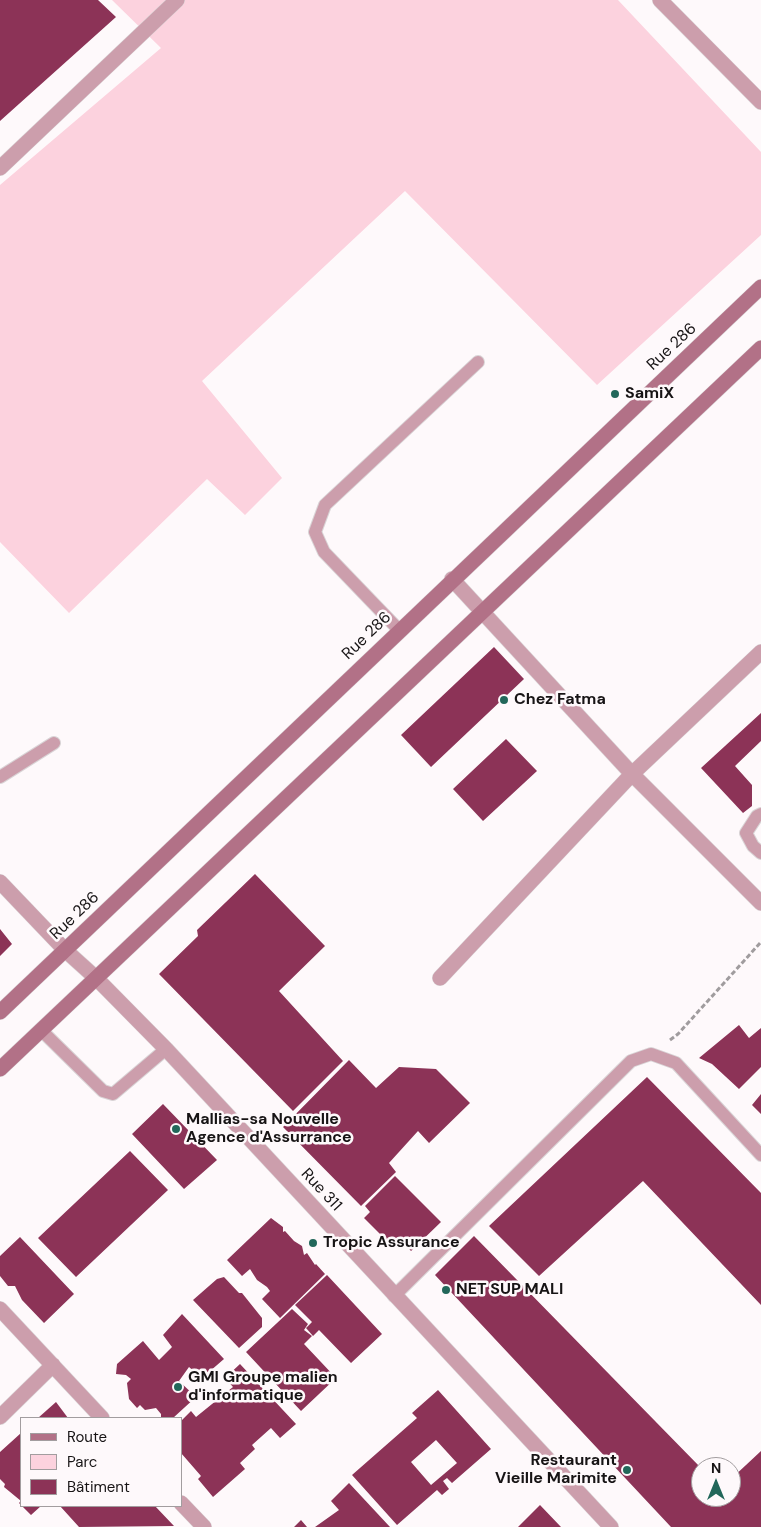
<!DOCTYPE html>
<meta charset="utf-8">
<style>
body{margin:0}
#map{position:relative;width:761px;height:1527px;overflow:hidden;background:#fef9fb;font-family:"DM Sans",sans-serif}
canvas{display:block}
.legend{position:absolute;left:20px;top:1417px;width:162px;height:90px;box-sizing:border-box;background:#fef9fb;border:1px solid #a29d9f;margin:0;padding:6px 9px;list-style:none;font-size:15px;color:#171415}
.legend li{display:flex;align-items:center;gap:10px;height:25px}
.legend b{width:25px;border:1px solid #a29d9f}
.north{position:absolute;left:691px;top:1457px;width:50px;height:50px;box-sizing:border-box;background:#fef9fb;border:1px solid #a29d9f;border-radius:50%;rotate:0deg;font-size:14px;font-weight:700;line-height:20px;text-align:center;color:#171415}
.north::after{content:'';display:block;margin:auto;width:18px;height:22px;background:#22675a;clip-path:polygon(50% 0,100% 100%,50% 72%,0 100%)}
</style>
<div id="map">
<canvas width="761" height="1527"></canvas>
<ul class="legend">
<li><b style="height:6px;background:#b27187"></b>Route</li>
<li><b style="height:14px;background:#fcd2de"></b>Parc</li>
<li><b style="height:14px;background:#8c3357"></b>Bâtiment</li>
</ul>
<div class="north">N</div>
</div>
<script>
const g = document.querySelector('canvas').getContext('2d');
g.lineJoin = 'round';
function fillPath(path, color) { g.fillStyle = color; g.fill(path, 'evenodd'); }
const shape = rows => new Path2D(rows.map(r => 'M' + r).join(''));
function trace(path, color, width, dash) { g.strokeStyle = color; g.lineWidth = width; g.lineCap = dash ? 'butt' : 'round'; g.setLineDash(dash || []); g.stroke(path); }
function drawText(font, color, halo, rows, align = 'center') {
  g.font = font + ' "DM Sans",sans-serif'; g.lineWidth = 5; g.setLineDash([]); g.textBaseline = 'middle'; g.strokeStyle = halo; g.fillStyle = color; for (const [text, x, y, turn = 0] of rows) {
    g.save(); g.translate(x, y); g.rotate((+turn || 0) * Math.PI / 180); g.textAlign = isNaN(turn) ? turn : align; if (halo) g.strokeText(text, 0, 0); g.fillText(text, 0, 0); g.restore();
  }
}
const green = shape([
 [112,0,618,0,761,152,761,235,597,385,405,191,202,381,282,478,245,515,207,479,69,613,0,542,0,185,161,48]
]);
const building = shape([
 [0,0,98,0,116,17,0,121],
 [494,647,524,679,431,767,401,735],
 [761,713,761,741,735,766,752,785,752,806,743,813,701,768],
 [506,739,537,771,483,821,453,789],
 [255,874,325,946,279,991,343,1061,293,1111,159,974,198,936,197,930],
 [0,929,12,944,0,956],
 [739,1025,749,1038,761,1028,761,1067,739,1089,712,1064,699,1058],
 [349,1060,376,1088,399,1067,436,1069,470,1103,429,1143,418,1131,389,1163,396,1172,361,1206,283,1127],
 [647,1077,761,1193,761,1305,643,1181,539,1276,489,1226],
 [761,1094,761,1114,752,1105],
 [163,1104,217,1160,184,1189,132,1134],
 [130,1151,168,1190,76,1277,38,1238],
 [395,1176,441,1222,411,1251,401,1240,393,1247,364,1218,370,1212,365,1206],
 [271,1218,283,1227,283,1232,285,1231,294,1241,302,1246,304,1255,307,1253,315,1265,316,1264,325,1274,280,1318,262,1299,270,1291,267,1287,257,1280,250,1269,242,1276,227,1260],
 [474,1236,701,1468,701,1497,731,1497,731,1479,761,1451,761,1527,671,1527,435,1275],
 [20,1237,74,1294,44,1323,22,1300,15,1286,8,1286,0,1276,0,1256],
 [327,1275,382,1334,351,1363,319,1330,313,1336,306,1328,312,1322,295,1305],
 [224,1277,239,1293,242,1293,262,1318,262,1327,239,1348,193,1300,217,1279],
 [292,1309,308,1324,304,1330,312,1336,304,1344,336,1378,301,1411,246,1352],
 [182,1314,224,1359,202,1378,189,1367,179,1381,196,1397,173,1418,161,1418,161,1414,156,1408,145,1410,140,1405,137,1408,129,1399,127,1383,131,1379,126,1375,116,1374,117,1364,143,1341,159,1360,172,1347,163,1335],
 [240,1364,296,1424,280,1438,271,1428,252,1445,255,1449,240,1463,245,1469,213,1497,198,1479,201,1476,181,1453,181,1421,191,1411,196,1417,233,1387,225,1378],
 [438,1390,491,1449,452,1483,447,1478,443,1481,449,1489,442,1495,437,1490,397,1525,352,1475,417,1418,412,1413],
 [436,1440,457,1463,431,1485,411,1462],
 [56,1402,68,1418,38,1418],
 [21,1433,21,1505,19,1503,21,1501,4,1487,5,1484,0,1479,0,1452],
 [349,1483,390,1527,315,1527,339,1510,331,1501],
 [540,1505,561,1527,518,1527],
 [22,1506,41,1506,31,1515],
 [60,1506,155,1506,174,1526,79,1527],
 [301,1520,307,1527,294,1527]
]);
const path = shape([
 [670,1040,678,1034,761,942]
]);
const lane = shape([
 [399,630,324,552,315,532,325,505,478,362],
 [0,777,54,743],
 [761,814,757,816,746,833,753,846,761,853],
 [41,1030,103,1091,113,1094,166,1049],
 [394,1296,631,1061,651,1054,676,1063,761,1155]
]);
const street = shape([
 [660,0,761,102],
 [0,168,177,0],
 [452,579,632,774,761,903],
 [0,882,65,950,96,978,166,1049,611,1527],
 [440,978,632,774,761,652],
 [0,1309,102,1418],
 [0,1417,53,1365],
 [181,1503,204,1527]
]);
const secondary = shape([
 [0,1012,761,287],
 [0,1069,761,348]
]);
const markers = [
 [615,394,5,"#22675a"],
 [504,700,5,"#22675a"],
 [176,1129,5,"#22675a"],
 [313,1243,5,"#22675a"],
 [446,1290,5,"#22675a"],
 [178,1387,5,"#22675a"],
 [627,1470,5,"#22675a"]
];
const streetNames = [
 ["Rue 286",672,347,-43],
 ["Rue 286",367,636,-44],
 ["Rue 286",75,916,-44],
 ["Rue 311",321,1190,47]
];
const poiNames = [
 ["SamiX",625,394],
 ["Chez Fatma",514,700],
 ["Mallias-sa Nouvelle",186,1120],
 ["Agence d'Assurrance",186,1138],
 ["Tropic Assurance",323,1243],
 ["NET SUP MALI",456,1290],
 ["GMI Groupe malien",188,1378],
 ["d'informatique",188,1396],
 ["Restaurant",617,1461,"right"],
 ["Vieille Marimite",617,1479,"right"]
];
fillPath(green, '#fcd2de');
fillPath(building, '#8c3357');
trace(lane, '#d9d4d6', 14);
trace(street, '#d9d4d6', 16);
trace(secondary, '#d9d4d6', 16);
trace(path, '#a09c9e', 3, [5, 2.5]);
trace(lane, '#cc9eac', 12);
trace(street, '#cc9eac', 15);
trace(secondary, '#b27187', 15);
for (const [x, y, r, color] of markers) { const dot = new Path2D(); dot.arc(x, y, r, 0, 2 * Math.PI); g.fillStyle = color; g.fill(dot); trace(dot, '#fef9fb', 2); }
drawText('16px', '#171415', '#fef9fb', streetNames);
drawText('bold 16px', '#171415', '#fef9fb', poiNames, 'left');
</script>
